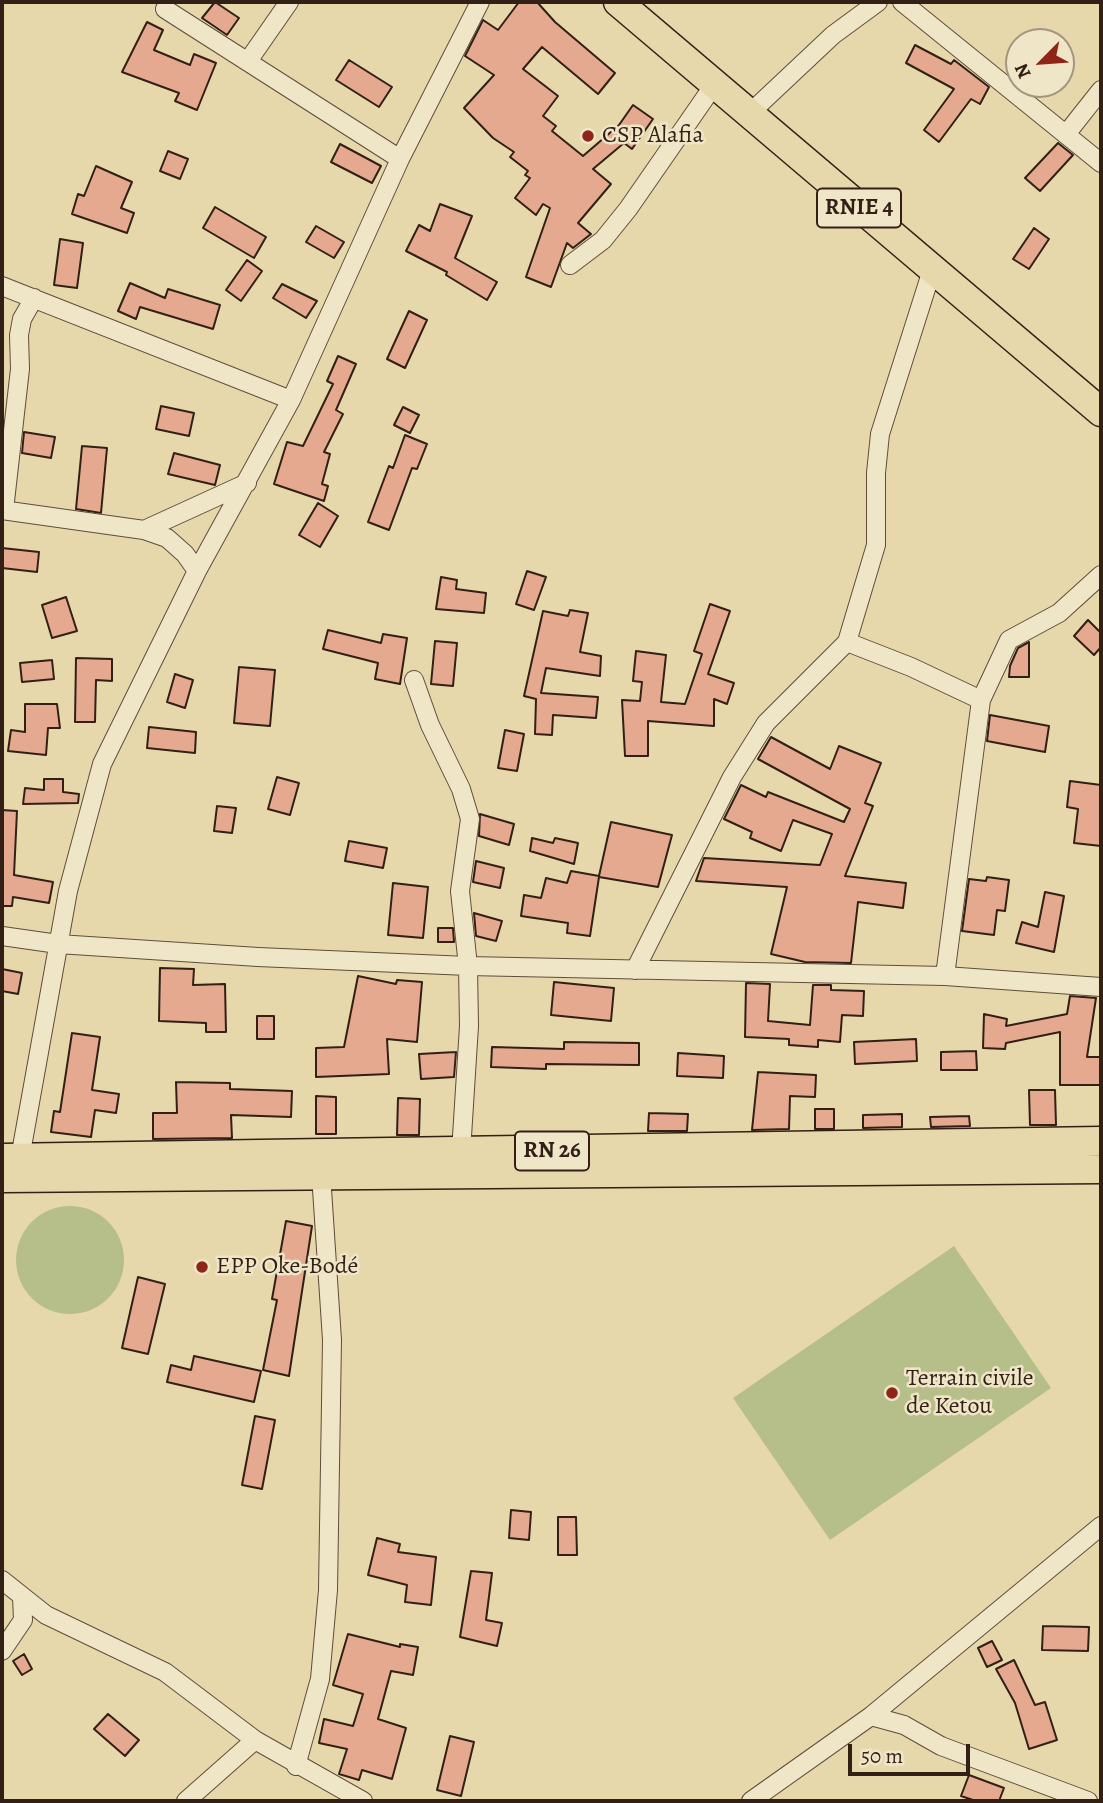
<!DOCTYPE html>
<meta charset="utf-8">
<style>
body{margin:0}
#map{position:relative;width:1103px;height:1803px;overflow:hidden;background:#e7d8ab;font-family:Alegreya,serif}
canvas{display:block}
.frame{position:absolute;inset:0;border:4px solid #321f16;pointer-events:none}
.north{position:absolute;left:1005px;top:28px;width:70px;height:70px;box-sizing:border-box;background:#efe6c8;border:2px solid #a39681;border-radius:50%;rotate:245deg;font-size:19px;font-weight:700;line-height:28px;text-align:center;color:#321f16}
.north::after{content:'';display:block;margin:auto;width:24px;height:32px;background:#8f2418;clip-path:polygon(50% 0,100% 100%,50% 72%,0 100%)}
.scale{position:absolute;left:848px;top:1744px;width:122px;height:32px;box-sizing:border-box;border:4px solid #321f16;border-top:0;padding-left:9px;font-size:21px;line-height:24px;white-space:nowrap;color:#321f16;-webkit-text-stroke:5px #efe6c8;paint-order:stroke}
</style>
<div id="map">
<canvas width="1103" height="1803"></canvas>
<div class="frame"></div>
<div class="north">N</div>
<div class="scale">50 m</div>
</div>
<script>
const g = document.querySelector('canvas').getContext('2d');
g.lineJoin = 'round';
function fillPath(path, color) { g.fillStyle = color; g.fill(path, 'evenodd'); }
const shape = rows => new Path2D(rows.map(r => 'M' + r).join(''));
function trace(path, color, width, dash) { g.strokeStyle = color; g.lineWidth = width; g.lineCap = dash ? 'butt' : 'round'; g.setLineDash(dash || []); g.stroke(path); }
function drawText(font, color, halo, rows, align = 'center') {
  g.font = font + ' Alegreya,serif'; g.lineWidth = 5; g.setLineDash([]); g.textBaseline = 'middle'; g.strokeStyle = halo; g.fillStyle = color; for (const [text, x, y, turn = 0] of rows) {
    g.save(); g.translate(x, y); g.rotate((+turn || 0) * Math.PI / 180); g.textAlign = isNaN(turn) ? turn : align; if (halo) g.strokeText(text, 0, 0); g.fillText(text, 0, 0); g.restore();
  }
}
const green = shape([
 '16 1260a54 54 0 1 1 108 0a54 54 0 1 1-108 0Z',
 [954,1246,1051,1388,830,1540,733,1398]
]);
const building = shape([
 [215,2,239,18,227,35,202,18,215,2],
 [519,2,537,2,555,22,615,73,598,94,542,47,523,69,558,96,543,116,556,126,552,131,583,156,619,125,633,105,653,119,632,149,624,143,593,169,611,184,578,223,591,234,573,248,567,243,551,287,526,277,550,208,543,204,536,215,515,198,530,178,525,175,528,171,510,157,514,152,493,138,464,108,494,75,465,56,483,20,498,30,519,2],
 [147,22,163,30,154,50,190,65,194,54,216,63,197,110,175,101,179,93,122,72,147,22],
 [915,45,951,64,954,60,989,87,980,104,971,99,939,142,924,130,954,89,906,63,915,45],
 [349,60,392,87,379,107,336,80,349,60],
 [1058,143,1073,155,1040,191,1025,178,1058,143],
 [340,144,381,166,372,183,331,162,340,144],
 [168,151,188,159,180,179,160,171,168,151],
 [96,166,132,182,121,208,134,213,127,233,72,214,78,194,84,196,96,166],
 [440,204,472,216,455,258,497,282,487,300,446,275,447,272,406,251,419,225,430,231,440,204],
 [215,207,266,237,254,258,203,228,215,207],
 [316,226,344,242,334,258,306,242,316,226],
 [1034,228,1049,239,1029,269,1013,259,1034,228],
 [60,239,83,243,77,288,54,285,60,239],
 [247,260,262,271,241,301,226,290,247,260],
 [130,283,165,298,168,289,220,305,213,329,140,307,136,319,118,311,130,283],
 [282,284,317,301,306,318,273,298,282,284],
 [409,311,427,320,405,368,387,359,409,311],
 [338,356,356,364,336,410,343,414,324,452,330,454,322,484,328,486,324,501,274,484,287,442,303,446,333,384,327,381,338,356],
 [161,406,194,413,189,436,156,429,161,406],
 [403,407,419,415,410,433,394,425,403,407],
 [24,432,55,437,51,458,22,453,24,432],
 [405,435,427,444,417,469,412,468,389,530,368,522,389,466,393,468,405,435],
 [82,446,107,448,101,513,76,509,82,446],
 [174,453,220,465,215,485,168,474,174,453],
 [318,503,338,516,320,547,299,535,318,503],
 [2,548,39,552,37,572,2,568,2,548],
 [527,571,546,577,534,610,516,604,527,571],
 [441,577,457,580,456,589,486,593,484,613,436,609,441,577],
 [66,597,77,631,52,638,42,605,66,597],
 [710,604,730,611,708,674,734,683,727,704,714,699,714,726,648,721,648,756,625,756,622,700,640,701,642,682,633,681,636,651,666,655,661,702,685,704,702,654,694,651,710,604],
 [570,610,588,613,580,652,601,656,600,676,546,668,541,693,598,697,596,718,553,715,552,735,535,734,536,699,524,696,543,611,568,616,570,610],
 [1088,620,1101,633,1101,647,1094,655,1074,636,1088,620],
 [328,630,381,643,383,634,407,638,400,684,375,679,378,663,323,649,328,630],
 [435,641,457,643,453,686,431,684,435,641],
 [1029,642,1029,677,1009,677,1010,666,1018,648,1029,642],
 [76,658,112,659,112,681,96,680,95,722,75,722,76,658],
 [52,660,54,679,22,682,20,663,52,660],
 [239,667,275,670,270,726,234,723,239,667],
 [175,674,193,680,185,708,167,702,175,674],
 [25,704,57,704,60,728,48,728,46,755,8,751,11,730,25,732,25,704],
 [990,715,1049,726,1045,752,987,741,990,715],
 [149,727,196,732,195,753,147,748,149,727],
 [505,730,524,734,517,771,498,768,505,730],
 [771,737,830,769,839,746,881,763,865,803,873,806,845,876,906,883,903,908,858,902,851,963,805,962,771,954,787,887,696,881,704,858,820,865,832,834,793,820,781,851,750,838,752,832,724,819,741,785,766,797,768,792,844,822,850,809,758,759,771,737],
 [277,777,299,783,290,815,268,809,277,777],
 [44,779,63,779,63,792,79,794,78,803,23,804,25,788,44,790,44,779],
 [1070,781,1101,785,1101,846,1074,843,1078,809,1067,807,1070,781],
 [217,806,236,808,232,833,214,831,217,806],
 [2,810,17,811,14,875,53,882,49,903,13,897,12,906,2,906,2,810],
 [480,814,514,824,509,845,479,836,480,814],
 [611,822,672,835,658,887,599,877,590,936,567,933,568,923,521,916,524,895,541,898,546,878,567,883,571,871,599,876,611,822],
 [532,838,553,843,555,838,578,843,574,864,530,851,532,838],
 [349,841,387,848,383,868,345,861,349,841],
 [476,861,504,868,500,888,473,882,476,861],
 [987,877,1009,880,1005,911,997,910,994,935,962,931,969,879,986,881,987,877],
 [393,883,428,887,423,938,388,935,393,883],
 [1045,892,1064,896,1054,952,1016,943,1022,922,1038,927,1045,892],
 [474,913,502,921,496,941,476,936,474,913],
 [438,928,453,928,454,942,438,942,438,928],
 [160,968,194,969,193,985,225,984,226,1032,206,1032,206,1023,159,1021,160,968],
 [2,969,22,973,18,994,2,991,2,969],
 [358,976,396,984,397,980,422,982,417,1042,387,1039,389,1074,316,1077,316,1048,344,1047,358,976],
 [554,982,614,988,611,1021,551,1015,554,982],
 [746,983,770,984,768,1021,810,1025,813,985,831,985,831,990,864,991,863,1016,842,1015,840,1042,818,1040,818,1047,789,1045,789,1039,745,1037,746,983],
 [1070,996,1096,998,1087,1057,1101,1057,1101,1085,1060,1085,1060,1032,1006,1043,1005,1049,983,1048,984,1014,1007,1019,1006,1026,1067,1014,1070,996],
 [257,1016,274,1016,274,1039,257,1039,257,1016],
 [72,1033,100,1037,92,1090,119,1094,116,1113,95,1110,91,1137,51,1132,54,1111,60,1112,72,1033],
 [916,1039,917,1061,855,1064,854,1042,916,1039],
 [564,1042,639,1043,639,1065,546,1064,546,1069,491,1067,492,1047,564,1049,564,1042],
 [976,1051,977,1070,941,1070,941,1052,976,1051],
 [456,1052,454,1077,421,1079,419,1054,456,1052],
 [678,1053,724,1056,723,1078,677,1076,678,1053],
 [758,1072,816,1075,815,1097,790,1096,789,1129,752,1130,758,1072],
 [176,1082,230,1083,230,1089,292,1091,291,1117,231,1115,232,1138,153,1139,153,1113,177,1113,176,1082],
 [1029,1090,1055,1090,1056,1125,1030,1125,1029,1090],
 [316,1096,336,1097,336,1134,316,1134,316,1096],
 [398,1098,420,1099,419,1135,397,1135,398,1098],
 [815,1109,834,1109,834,1129,815,1129,815,1109],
 [649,1113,688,1114,687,1131,648,1131,649,1113],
 [902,1114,902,1127,863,1128,863,1115,902,1114],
 [969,1116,970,1126,931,1127,930,1117,969,1116],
 [286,1221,312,1226,289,1376,263,1370,277,1300,272,1299,286,1221],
 [138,1277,165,1284,148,1354,122,1348,138,1277],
 [194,1356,261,1371,254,1402,167,1382,171,1365,191,1370,194,1356],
 [255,1416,275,1420,262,1489,242,1485,255,1416],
 [511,1510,531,1512,529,1540,509,1538,511,1510],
 [558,1517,576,1517,577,1555,558,1555,558,1517],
 [377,1538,400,1544,398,1552,436,1557,431,1605,405,1602,407,1585,368,1575,377,1538],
 [471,1571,492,1573,486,1620,502,1623,497,1646,460,1637,471,1571],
 [1043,1626,1089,1627,1088,1651,1042,1650,1043,1626],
 [348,1634,400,1647,400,1644,418,1647,413,1675,391,1671,378,1719,406,1728,392,1779,362,1770,359,1780,339,1774,347,1749,319,1743,324,1719,353,1726,363,1694,333,1685,348,1634],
 [992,1641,1002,1660,987,1667,978,1648,992,1641],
 [24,1654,32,1669,22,1675,13,1661,24,1654],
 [1014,1660,1035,1705,1045,1702,1057,1740,1029,1749,1015,1703,996,1669,1014,1660],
 [108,1714,139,1740,125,1756,94,1729,108,1714],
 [450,1736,474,1742,461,1796,437,1790,450,1736],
 [969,1775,1004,1788,999,1801,976,1801,961,1796,969,1775]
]);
const street = shape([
 [902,2,1101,163],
 [165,9,400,159],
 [248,61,289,2],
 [749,114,833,35,878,2],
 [1067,133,1101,90],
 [570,265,603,240,628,209,714,85],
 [2,286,291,400],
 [2,510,144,530,167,538,185,554,197,571],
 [4,510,20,369,19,335,22,319,34,298],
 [144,530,247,483],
 [847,642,911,667,981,700],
 [414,680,430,725,461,789,470,819,460,891,468,966,469,1026,461,1152],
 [2,936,58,944,258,957,468,966,945,976,1101,987],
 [635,970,732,777,766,723,847,642,876,545,876,473,880,434,932,270],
 [945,976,981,700,1009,640,1059,613,1101,575],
 [20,1158,68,891,102,764,197,571,291,400,400,159,480,2],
 [2,1580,46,1615,165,1672,255,1740,363,1801],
 [2,1651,23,1620,22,1596],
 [871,1716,904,1725,941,1746,1088,1801],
 [296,1766,320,1679,328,1590,332,1340,321,1174],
 [186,1801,255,1740],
 [751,1801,871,1716,1101,1526]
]);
const primary = shape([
 [618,2,1101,412],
 [2,1158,1101,1141],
 [2,1178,1101,1169]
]);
const markers = [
 [588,136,7,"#8f2418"],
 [202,1267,7,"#8f2418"],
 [892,1393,7,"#8f2418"]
];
const shields = [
 [859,208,84],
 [552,1151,74]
];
const shieldNames = [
 ["RNIE 4",859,208],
 ["RN 26",552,1151]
];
const poiNames = [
 ["CSP Alafia",602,136],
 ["EPP Oke-Bodé",216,1267],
 ["Terrain civile",906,1379],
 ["de Ketou",906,1407]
];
fillPath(green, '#b6bf89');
fillPath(building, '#e5a990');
trace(building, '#321f16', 2);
trace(street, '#5f4d3b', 20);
trace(primary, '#321f16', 31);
trace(street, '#efe6c8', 18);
trace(primary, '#e7d8ab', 28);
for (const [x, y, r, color] of markers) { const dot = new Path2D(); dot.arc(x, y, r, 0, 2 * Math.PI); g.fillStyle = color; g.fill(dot); trace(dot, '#efe6c8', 2.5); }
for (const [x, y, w] of shields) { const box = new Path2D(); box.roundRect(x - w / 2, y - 19.5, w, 39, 5); g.fillStyle = '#efe6c8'; g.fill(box); trace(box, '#321f16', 2); }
drawText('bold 23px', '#321f16', null, shieldNames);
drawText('24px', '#321f16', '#efe6c8', poiNames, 'left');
</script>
